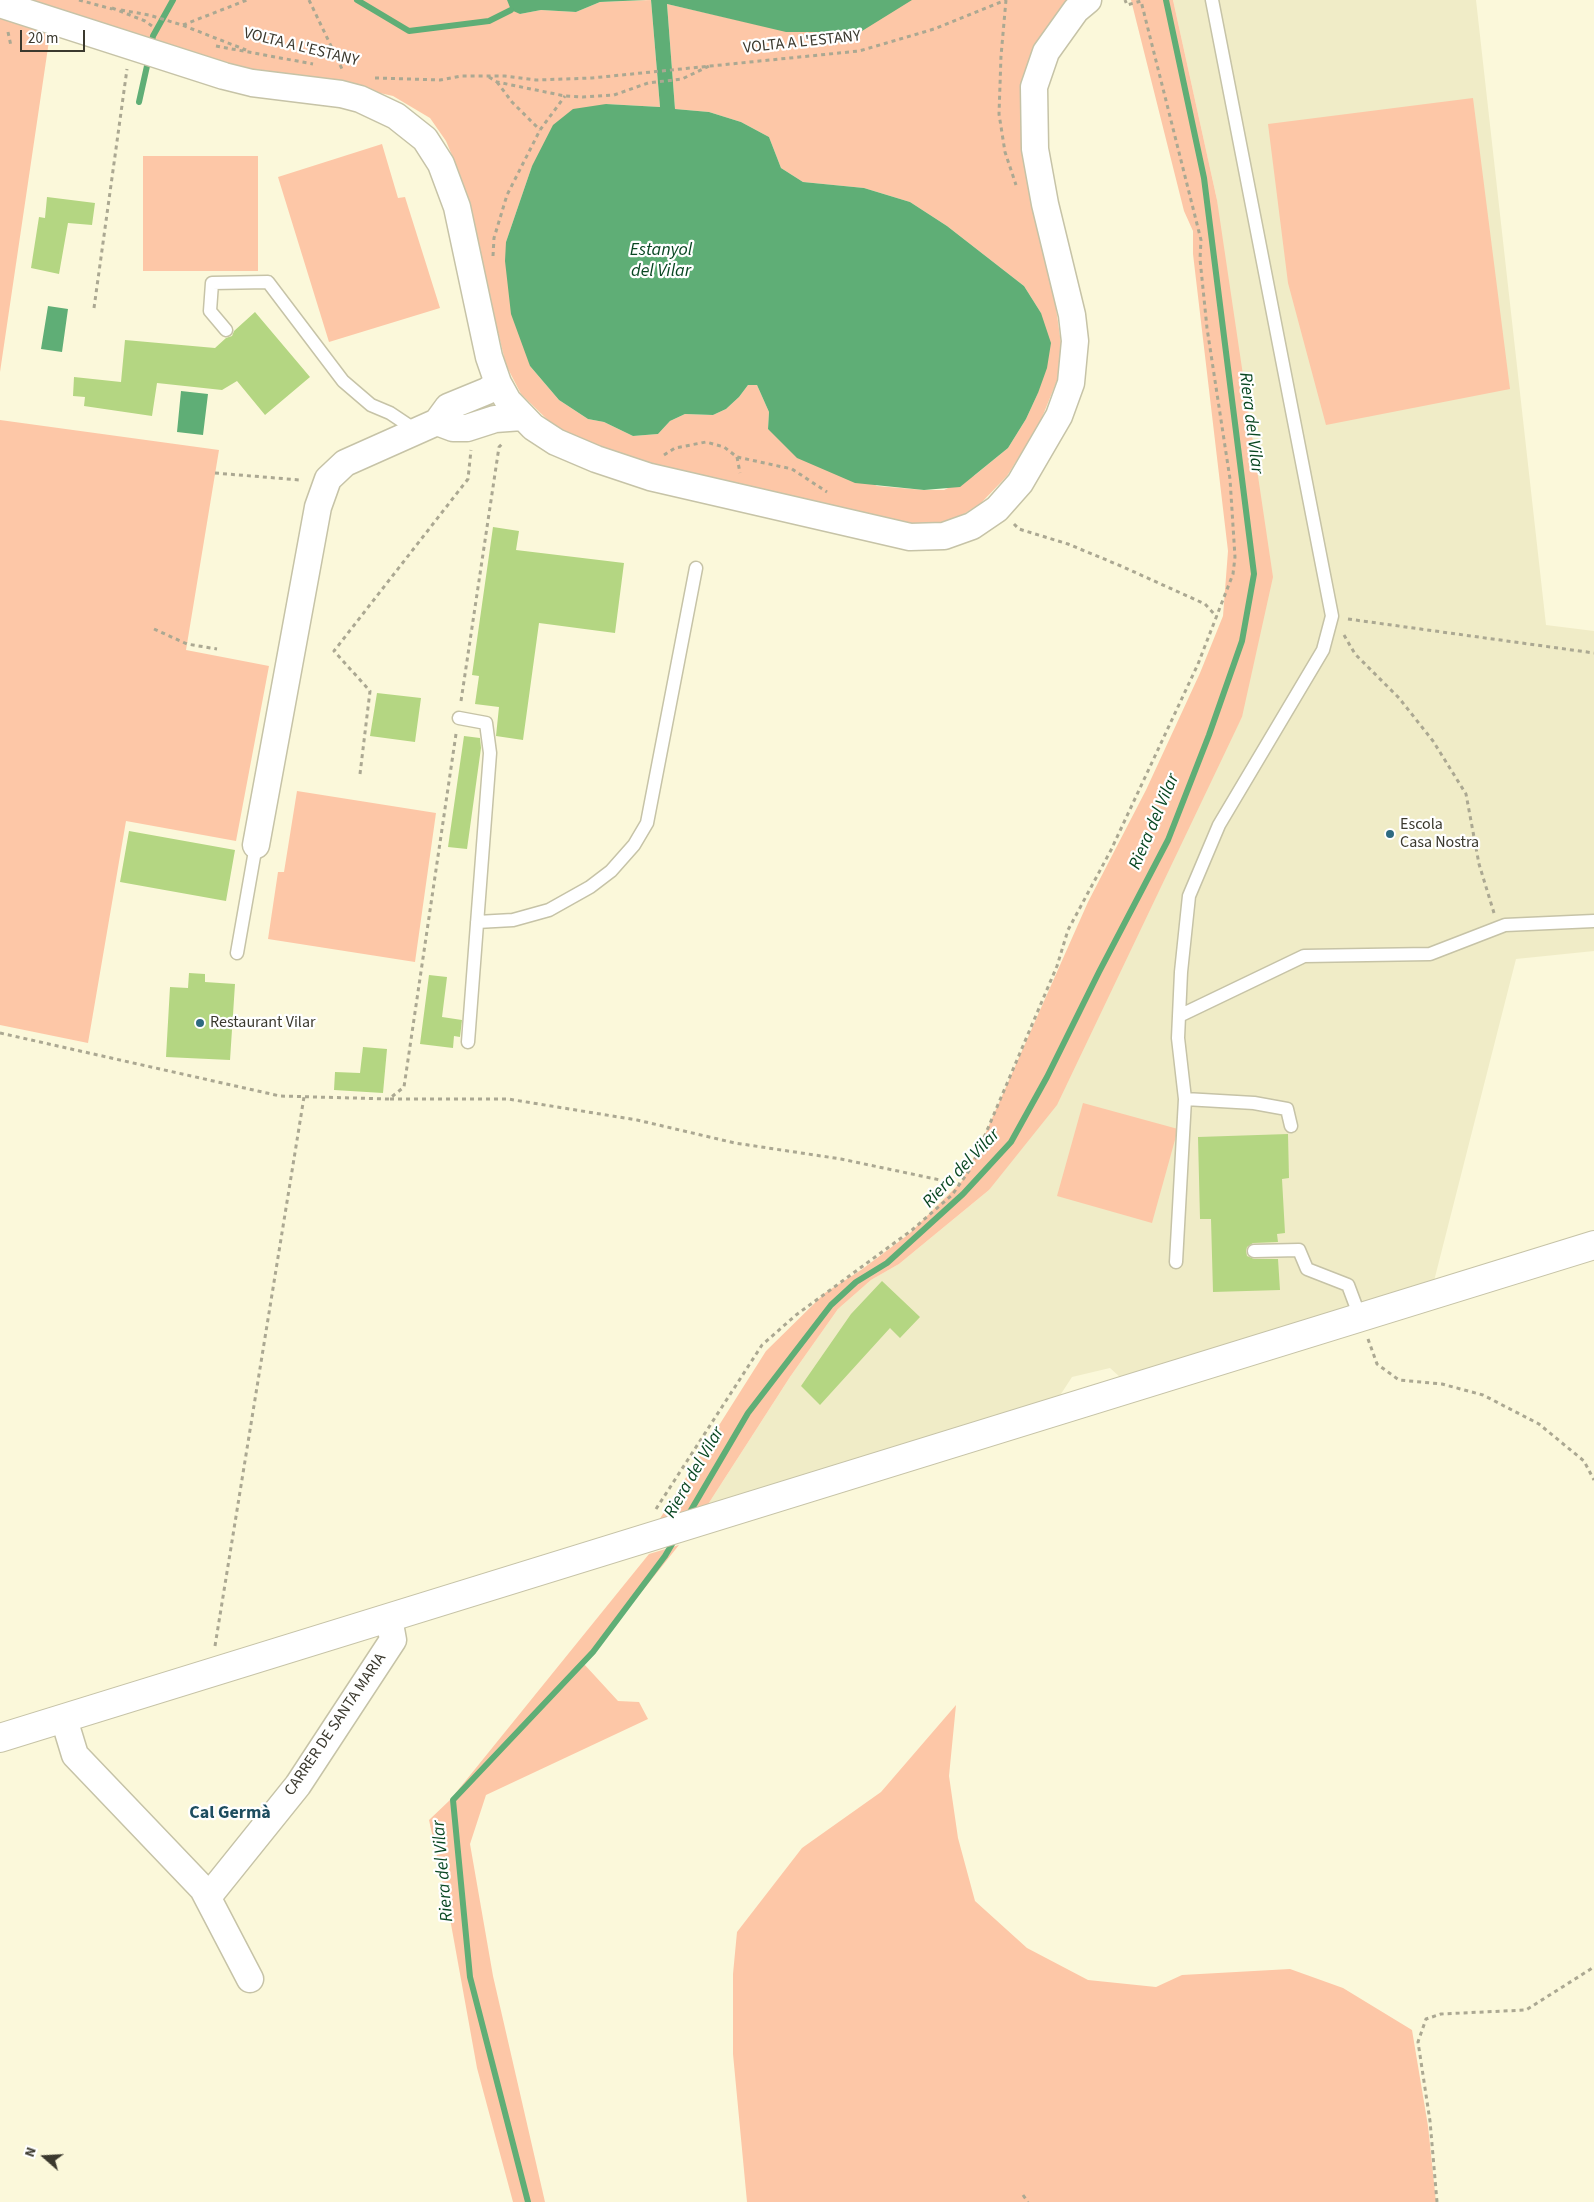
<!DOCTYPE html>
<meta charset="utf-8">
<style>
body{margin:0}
#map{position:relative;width:1594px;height:2202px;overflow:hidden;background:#fbf8da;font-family:"Source Sans 3",sans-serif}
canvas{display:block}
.north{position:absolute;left:20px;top:2132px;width:50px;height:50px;-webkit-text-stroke:4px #fff;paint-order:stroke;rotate:289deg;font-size:14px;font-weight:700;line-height:20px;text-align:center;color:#3b392e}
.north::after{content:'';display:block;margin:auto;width:18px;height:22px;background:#3b392e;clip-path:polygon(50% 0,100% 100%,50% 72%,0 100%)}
.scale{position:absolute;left:20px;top:30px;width:65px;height:22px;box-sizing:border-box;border:2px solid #3b392e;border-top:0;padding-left:6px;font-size:15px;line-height:18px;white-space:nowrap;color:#3b392e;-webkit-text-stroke:4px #fff;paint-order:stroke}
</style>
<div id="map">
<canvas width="1594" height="2202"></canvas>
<div class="north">N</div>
<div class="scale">20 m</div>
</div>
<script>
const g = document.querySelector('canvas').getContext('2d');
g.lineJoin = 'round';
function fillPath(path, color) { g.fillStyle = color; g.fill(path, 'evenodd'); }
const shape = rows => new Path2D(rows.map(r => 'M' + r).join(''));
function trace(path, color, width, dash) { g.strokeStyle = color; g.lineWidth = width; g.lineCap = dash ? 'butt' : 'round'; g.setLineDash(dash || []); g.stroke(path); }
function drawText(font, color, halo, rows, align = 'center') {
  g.font = font + ' "Source Sans 3",sans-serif'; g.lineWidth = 4.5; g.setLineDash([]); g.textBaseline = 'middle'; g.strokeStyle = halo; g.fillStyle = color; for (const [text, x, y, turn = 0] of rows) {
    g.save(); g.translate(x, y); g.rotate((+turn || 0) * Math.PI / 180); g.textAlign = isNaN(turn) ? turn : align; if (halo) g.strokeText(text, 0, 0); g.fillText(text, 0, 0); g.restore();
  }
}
const built = shape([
 [1173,0,1476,0,1546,625,1594,631,1594,951,1516,959,1434,1281,1121,1378,1110,1368,1072,1377,1059,1397,705,1509,790,1377,838,1309,871,1280,899,1264,989,1190,1242,717,1217,200]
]);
const green = shape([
 [27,0,509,0,520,14,541,10,576,12,600,2,651,0,660,107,606,104,532,166,520,201,506,242,530,366,559,400,588,419,604,422,633,436,658,434,670,421,685,414,713,415,726,409,739,397,748,385,757,385,769,412,768,429,877,486,924,490,944,490,975,475,1008,448,1026,419,1038,393,1041,313,1024,286,947,226,910,202,864,188,803,182,781,168,769,137,741,122,709,112,675,109,667,4,768,27,852,0,1070,0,1041,39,1054,294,1061,343,1058,378,1039,425,1007,476,981,503,953,521,922,525,897,524,638,464,557,429,521,394,506,365,459,172,446,141,430,118,393,96,318,79,249,70,194,56],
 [1131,0,1173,0,1217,200,1273,577,1242,717,1057,1105,989,1190,899,1264,871,1280,838,1309,790,1377,705,1509,654,1528,766,1351,825,1293,861,1270,909,1234,962,1181,986,1132,1088,902,1146,790,1200,673,1223,616,1228,551,1193,254,1193,231,1184,211],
 [0,17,50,34,0,372],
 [1473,98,1510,389,1326,425,1288,283,1268,124],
 [382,144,398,198,405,197,440,308,329,342,278,177],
 [143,156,258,156,258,271,143,271],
 [0,420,219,450,186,650,269,666,236,841,126,821,88,1043,0,1025],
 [297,791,436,813,415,962,268,939,278,872,284,872],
 [1083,1103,1178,1129,1152,1223,1057,1196],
 [679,1545,584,1664,618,1701,639,1702,648,1719,486,1795,470,1844,493,1976,545,2202,513,2202,477,2068,447,1902,429,1820,450,1800,649,1554],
 [956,1705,949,1776,958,1838,975,1901,1027,1948,1088,1980,1156,1987,1182,1975,1290,1969,1343,1988,1412,2030,1428,2126,1436,2202,747,2202,733,2054,733,1974,737,1932,802,1848,881,1792]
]);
const water = shape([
 [507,0,646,0,600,2,576,12,541,10,520,14,511,10],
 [651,0,912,0,862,31,826,32,786,32,667,4,675,109,709,112,741,122,769,137,781,168,803,182,864,188,910,202,947,226,1024,286,1041,313,1051,343,1047,368,1038,393,1026,419,1008,448,960,487,924,490,855,483,797,458,768,429,769,412,757,385,748,385,739,397,726,409,713,415,685,414,670,421,658,434,633,436,604,422,588,419,559,400,530,366,511,314,505,261,506,242,520,201,532,166,553,125,573,109,606,104,660,107],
 [48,306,68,309,62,352,41,349],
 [181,391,208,394,203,435,177,432]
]);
const stream = shape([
 [357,0,409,31,489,21,511,10],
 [151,47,153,36,173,0],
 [139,102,149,57],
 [687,1517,748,1413,831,1305,856,1282,887,1263,963,1194,1011,1142,1047,1077,1099,972,1168,840,1209,735,1242,641,1254,574,1204,178,1166,0],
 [528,2202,470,1977,453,1800,593,1652,665,1556,675,1539]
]);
const building = shape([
 [47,197,95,203,92,225,68,223,59,274,31,268,39,217,45,218],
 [255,312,310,377,265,415,237,381,222,390,157,383,152,416,84,406,85,397,73,396,74,377,121,382,125,340,215,348,226,338,232,336,234,331],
 [493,527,519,531,516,550,624,563,615,633,539,623,523,740,496,736,499,707,475,704,479,676,472,675],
 [377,693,421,698,415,742,370,736],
 [464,736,480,738,481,748,467,849,448,847],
 [129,831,235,850,226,901,120,882],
 [189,973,205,974,205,982,235,984,230,1060,166,1057,170,987,188,988],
 [429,975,447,977,442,1017,462,1020,460,1037,454,1036,453,1048,420,1044],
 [363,1047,387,1049,383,1093,334,1090,335,1072,360,1073],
 [1288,1134,1289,1178,1282,1179,1285,1233,1277,1234,1278,1242,1253,1243,1247,1247,1246,1251,1247,1256,1254,1259,1278,1259,1280,1290,1213,1292,1211,1219,1200,1219,1198,1137],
 [882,1281,920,1317,900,1338,890,1328,820,1405,801,1386,851,1314]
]);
const path = shape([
 [79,0,112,9],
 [309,0,343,71],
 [1006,0,1001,56,999,114,1005,152,1016,185],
 [112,8,145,21,152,26],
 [121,10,149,15,182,25,246,50],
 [183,25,247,0],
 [8,32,11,46],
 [216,46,313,64],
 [489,77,497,82,565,96,583,97,614,95,648,83,682,79,709,66],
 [375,78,440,80,461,76,505,76,536,80,592,78,859,51,934,29,1006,0],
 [497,82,512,102,540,130],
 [493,256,494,238,507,195,540,130,565,96],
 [94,308,127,69],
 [664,455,675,448,706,442,724,447,737,457,792,469,827,492],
 [737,457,740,473],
 [215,473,300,480],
 [1014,524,1019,529,1068,544,1121,566,1205,604,1217,617],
 [1348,619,1594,653],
 [154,629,187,644,217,649],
 [1344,635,1355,654,1399,698,1433,741,1466,794,1479,864,1494,913],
 [461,701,499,447,504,442],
 [360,774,370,691,334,651,468,479,471,450],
 [0,1033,280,1096,389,1099,404,1087,456,734],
 [390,1099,508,1099,637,1120,735,1143,841,1159,959,1184],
 [1368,1339,1377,1364,1399,1380,1442,1384,1483,1395,1539,1424,1584,1461,1594,1480],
 [656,1509,762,1345,796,1315,912,1230,952,1195,971,1168,1057,966,1068,930,1111,850,1198,664,1233,574,1235,557,1230,479,1207,328,1200,259,1201,240,1141,1,1127,5,1125,0],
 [215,1646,304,1097],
 [1023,2195,1028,2202],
 [1437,2202,1430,2121,1418,2042,1426,2019,1441,2014,1526,2010,1594,1967]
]);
const lane = shape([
 [226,330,210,311,212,283,268,282,343,381,371,405,390,413,417,431],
 [459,718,486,723,490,753,468,1042],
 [477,922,513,920,549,910,590,887,611,871,634,845,647,823,696,568],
 [237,953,256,845],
 [1179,1016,1304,956,1430,954,1505,925,1594,921],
 [1185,1099,1254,1103,1287,1109,1291,1126],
 [1254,1251,1299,1250,1307,1269,1348,1285,1360,1317],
 [1176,1262,1185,1099,1178,1038,1181,972,1189,896,1219,825,1323,650,1332,616,1212,0]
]);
const street = shape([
 [0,4,224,76,252,83,341,94,360,99,396,116,425,139,441,164,457,207,489,357,498,383,508,401,533,427,556,442,596,459,650,477,910,537,944,536,972,526,997,509,1020,483,1059,416,1071,383,1075,341,1072,315,1045,204,1035,149,1034,87,1046,52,1076,10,1088,0],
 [437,422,453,428,467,428,495,419,522,417],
 [256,845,318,507,328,479,345,463,437,422,448,407,487,391,498,383],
 [64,1719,75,1755,203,1889,250,1979],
 [208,1897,298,1785,393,1640,389,1618]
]);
const secondary = shape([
 [0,1738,1594,1245]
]);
const markers = [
 [1390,834,5,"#2e6a81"],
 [200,1023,5,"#2e6a81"]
];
const streetNames = [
 ["VOLTA A L'ESTANY",802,43,-6],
 ["VOLTA A L'ESTANY",301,48,14],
 ["CARRER DE SANTA MARIA",336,1725,-56]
];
const poiNames = [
 ["Escola",1400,825],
 ["Casa Nostra",1400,843],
 ["Restaurant Vilar",210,1023]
];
const waterNames = [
 ["Estanyol",661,251],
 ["del Vilar",661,272],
 ["Riera del Vilar",1250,423,83],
 ["Riera del Vilar",1155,822,-67],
 ["Riera del Vilar",962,1169,-46],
 ["Riera del Vilar",695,1473,-60],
 ["Riera del Vilar",444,1871,-95]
];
const neighbourhoodNames = [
 ["Cal Germà",230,1814]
];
fillPath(built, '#f0ecc7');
fillPath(green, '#fdc7a7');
fillPath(water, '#5fae76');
trace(stream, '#5fae76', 6);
fillPath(building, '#b4d682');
trace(lane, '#c6c3a7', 15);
trace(street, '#c6c3a7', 29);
trace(secondary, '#c6c3a7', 30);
trace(path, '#aba892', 3, [4, 4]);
trace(lane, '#fff', 12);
trace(street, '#fff', 26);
trace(secondary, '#fff', 28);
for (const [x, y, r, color] of markers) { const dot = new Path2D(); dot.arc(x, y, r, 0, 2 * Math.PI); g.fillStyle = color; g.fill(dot); trace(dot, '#fff', 2); }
drawText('16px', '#3b392e', '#fff', streetNames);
drawText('16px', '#3b392e', '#fff', poiNames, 'left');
drawText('italic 18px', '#094722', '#fff', waterNames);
drawText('bold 18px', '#1d4d5f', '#fff', neighbourhoodNames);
</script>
